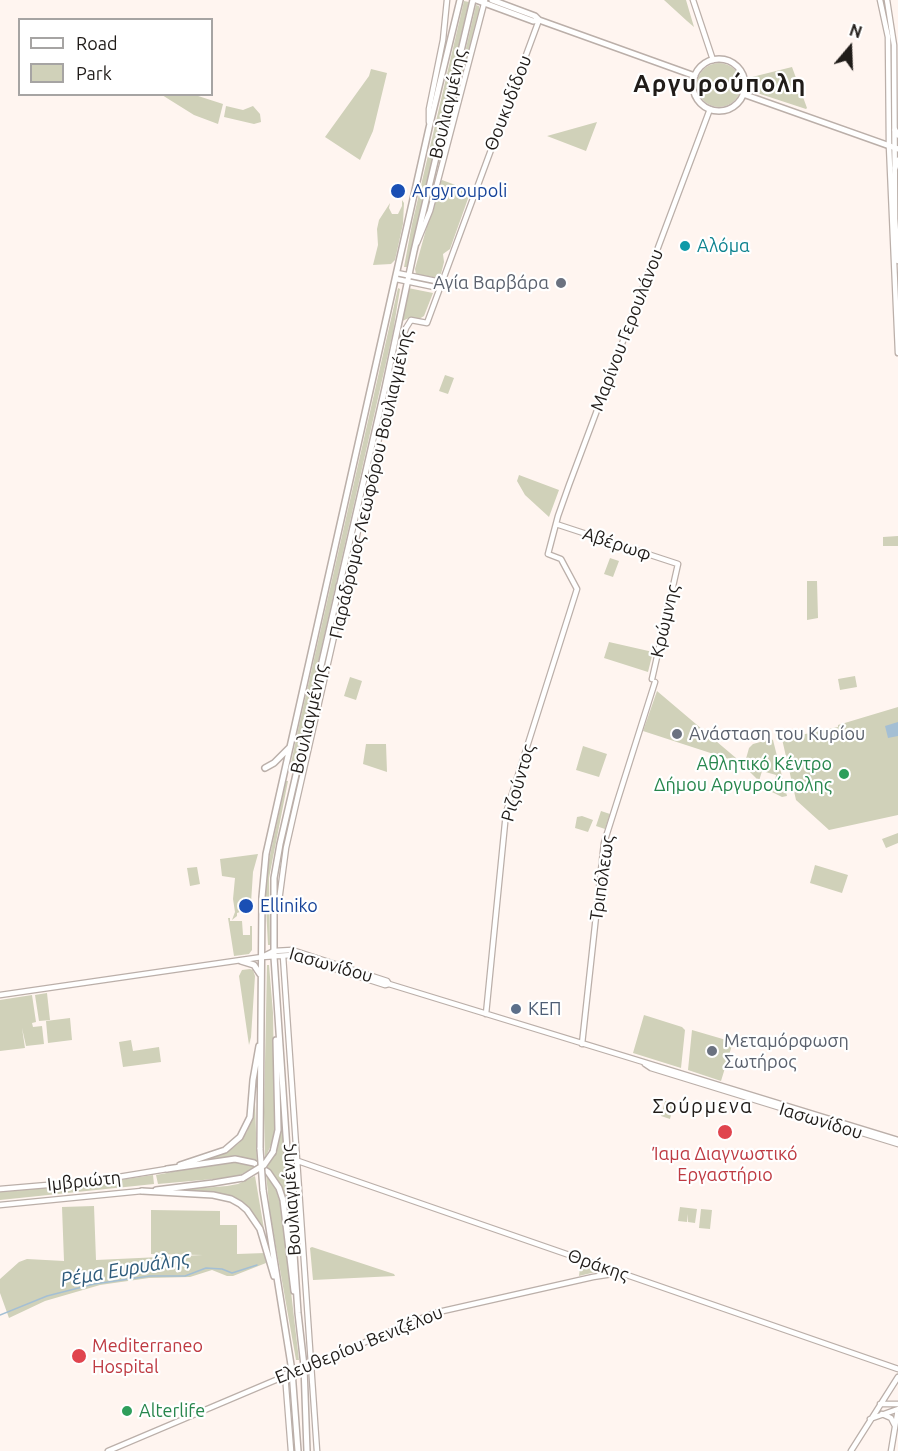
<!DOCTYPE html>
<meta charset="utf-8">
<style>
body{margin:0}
#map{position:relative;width:898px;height:1451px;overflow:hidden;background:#fff5f0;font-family:Ubuntu,sans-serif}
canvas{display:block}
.legend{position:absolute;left:18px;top:18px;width:195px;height:78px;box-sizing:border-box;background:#fff;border:2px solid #a6a4a3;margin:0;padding:8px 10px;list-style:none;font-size:18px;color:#201c19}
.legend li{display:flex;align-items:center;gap:12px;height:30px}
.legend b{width:30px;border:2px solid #a6a4a3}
.north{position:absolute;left:820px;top:18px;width:60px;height:60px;-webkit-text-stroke:4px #fff;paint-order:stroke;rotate:19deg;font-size:16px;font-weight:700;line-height:24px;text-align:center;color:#201c19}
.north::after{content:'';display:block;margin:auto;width:21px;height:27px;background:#201c19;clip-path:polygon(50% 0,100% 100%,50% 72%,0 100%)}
</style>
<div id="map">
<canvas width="898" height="1451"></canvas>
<ul class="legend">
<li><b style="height:8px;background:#fff"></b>Road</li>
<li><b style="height:16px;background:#d0d1b9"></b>Park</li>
</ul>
<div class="north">N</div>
</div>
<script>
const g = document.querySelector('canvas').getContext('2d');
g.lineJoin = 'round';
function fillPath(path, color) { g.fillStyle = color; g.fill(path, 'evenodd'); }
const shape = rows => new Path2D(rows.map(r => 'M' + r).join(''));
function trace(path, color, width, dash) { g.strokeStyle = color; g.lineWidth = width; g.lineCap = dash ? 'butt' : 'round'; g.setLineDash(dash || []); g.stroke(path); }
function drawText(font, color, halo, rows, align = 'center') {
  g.font = font + ' Ubuntu,sans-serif'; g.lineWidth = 4.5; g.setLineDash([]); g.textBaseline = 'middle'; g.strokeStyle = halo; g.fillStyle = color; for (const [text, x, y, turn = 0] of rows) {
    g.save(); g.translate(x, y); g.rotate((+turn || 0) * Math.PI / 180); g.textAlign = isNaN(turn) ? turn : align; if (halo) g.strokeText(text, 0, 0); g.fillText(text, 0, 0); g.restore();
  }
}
const green = shape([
 [664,0,686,0,694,27,687,21],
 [464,1,469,2,407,267,404,267,412,224],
 [476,5,479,6,479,12,439,164],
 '697 85a22 22 0 1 1 44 0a22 22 0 1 1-44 0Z',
 [792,67,807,108,806,109,751,91,748,88,749,79,752,77],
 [371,69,387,73,373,131,360,160,325,137,369,76],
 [162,95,195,95,223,104,218,124,194,115],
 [226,106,243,110,253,106,260,114,261,122,254,124,224,117],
 [597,122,586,151,547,136],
 [442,180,469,190,470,193,450,249,443,254,444,262,441,274,438,278,416,274,415,269,439,183],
 [402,200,404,203,403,224,395,260,391,264,373,265,378,245,377,229,379,220,390,203,389,208,392,214,398,214,402,206],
 [398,288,400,289,393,332,295,764,291,763,298,730],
 [408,288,433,293,424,316,419,319,409,318,400,322],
 [445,375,454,378,448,394,439,391],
 [519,475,559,490,549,517,525,495,517,481],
 [898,536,898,546,883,546,883,537],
 [610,558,619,561,613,577,604,574],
 [807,581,817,581,818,618,807,620],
 [609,642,653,652,648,672,604,658],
 [855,676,857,687,840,690,838,679],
 [350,677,362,681,356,700,344,696],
 [657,691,736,758,735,761,643,731],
 [898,707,898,815,829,830,796,800,782,739,838,727,838,725],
 [771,739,773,740,787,796,782,797,770,791,774,787,776,775,762,771,759,781,744,766,749,748,753,744],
 [366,744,386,744,387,772,363,764],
 [583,746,607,754,599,777,576,770],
 [286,781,288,781,269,878,270,945,268,945,265,889,267,869],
 [601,811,610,814,605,829,596,826],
 [582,816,593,820,588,832,575,828,577,817],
 [898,833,898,843,886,848,882,839],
 [258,854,253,872,251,903,247,897,244,898,240,905,240,912,237,913,237,916,232,920,235,912,233,899,235,878,222,876,220,859],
 [815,865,848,875,842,893,810,883],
 [197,867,200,884,190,886,187,868],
 [228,918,230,918,230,921,242,921,243,935,250,935,250,926,252,926,252,950,249,954,234,956],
 [267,965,269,965,273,1013,275,1131,273,1140,265,1159,264,1112],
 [250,969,253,970,255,976,251,1037,249,1045,239,976,242,970],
 [47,993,50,1020,39,1021,35,995],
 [32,995,36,1022,32,1023,33,1027,42,1026,44,1044,26,1046,22,1028,25,1048,0,1051,0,1000],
 [644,1015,682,1027,685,1030,681,1068,633,1053],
 [70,1018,72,1040,48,1043,46,1021],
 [692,1030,733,1042,721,1081,688,1070],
 [131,1040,133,1051,159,1047,161,1062,123,1067,119,1042],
 [665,1101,674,1104,670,1119,661,1116],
 [255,1103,257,1162,241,1157,202,1161,229,1151,239,1143,247,1132],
 [280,1103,282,1103,289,1234,285,1205,266,1168,271,1160,278,1143,281,1131],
 [229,1161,257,1166,236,1177,158,1184,156,1175],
 [266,1174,274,1184,281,1206,299,1360,296,1360,270,1213],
 [153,1175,154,1184,0,1200,0,1192,106,1182],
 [255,1176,264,1229,251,1210,238,1200,210,1192,179,1190,227,1186,238,1184],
 [94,1206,96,1260,203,1255,151,1254,151,1210,220,1211,220,1225,237,1225,237,1254,265,1253,266,1263,233,1276,227,1276,212,1270,190,1277,149,1278,100,1285,45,1301,9,1318,0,1293,0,1279,19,1262,27,1259,64,1261,62,1207],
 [680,1207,697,1209,695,1223,688,1222,688,1214,687,1222,678,1221],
 [701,1209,712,1210,710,1229,699,1228],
 [312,1247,394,1274,395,1276,313,1280,310,1248],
 [581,1260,608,1269,579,1276]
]);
const water = shape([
 [898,722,898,736,888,738,885,726]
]);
const stream = shape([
 [0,1315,47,1296,94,1284,150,1276,185,1276,206,1268,222,1269,232,1273,257,1265]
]);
const secondary = shape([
 [693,0,713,60],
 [880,0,888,37,889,146,898,353],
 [887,0,894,45,895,219,898,261],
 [429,122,429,109,443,40,447,0],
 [417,243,430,211,485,0],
 [397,273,441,282],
 [396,279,439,288],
 [556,524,678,564,652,679],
 [273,911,279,901,286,848,400,346,406,328,411,320,427,323,539,20],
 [283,956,317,1451],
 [262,957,274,951,292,950,387,981,389,984,898,1140],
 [0,995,262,957,292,955,385,985,389,984],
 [486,1014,506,813,577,589,561,559,548,554,558,516,569,485,710,109],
 [582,1044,604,843,655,682],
 [645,1064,651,1068,898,1144],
 [298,1161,898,1369],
 [0,1189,94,1181,167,1169],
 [0,1205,142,1191],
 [285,1374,291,1451],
 [880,1404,898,1404],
 [882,1414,891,1418,895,1426],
 [870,1419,898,1409],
 [108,1451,434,1313,593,1277,619,1273],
 [851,1451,898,1377],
 [891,1451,898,1409]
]);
const primary = shape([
 [476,0,533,21,539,20],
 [492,0,535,16,539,20,695,76],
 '693 85a26 26 0 1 1 52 0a26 26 0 1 1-52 0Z',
 [743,94,898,149],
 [895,130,898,135],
 [895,168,898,160],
 [387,384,393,374],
 [339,586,343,599],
 [329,635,338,623],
 [265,768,274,763,290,747],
 [241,961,254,965,260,974],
 [260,1149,262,897,266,854,429,128,460,0],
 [273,1152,278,1130,276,1040],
 [180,1165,225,1150,240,1137,250,1117,253,1080,259,1046],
 [167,1169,235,1159,254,1163,268,1172,279,1188,283,1200,294,1291],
 [156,1190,213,1183,243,1178],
 [263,1190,292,1371,298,1451],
 [142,1191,213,1195,231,1199,240,1204,247,1210,260,1229,274,1276],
 [307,1451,304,1366,298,1313,274,957,274,878,280,844,385,388,414,251,473,0]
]);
const primaryBridge = shape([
 [260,1149,263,1190],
 [243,1178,264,1165,273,1152]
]);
const markers = [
 [398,191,8,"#1a4fb4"],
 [685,246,6,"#0f9aa8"],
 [561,283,6,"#6b7280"],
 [677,734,6,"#6b7280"],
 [844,774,6,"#2e9e5b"],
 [246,906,8,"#1a4fb4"],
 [516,1009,6,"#5c6f8a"],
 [712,1051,6,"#6b7280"],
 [725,1132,8,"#e0444e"],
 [79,1356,8,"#e0444e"],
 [127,1411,6,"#2e9e5b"]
];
const streetNames = [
 ["Θουκυδίδου",508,103,-69],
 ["Βουλιαγμένης",448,104,-77],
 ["Μαρίνου Γερουλάνου",627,330,-69],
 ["Παράδρομος Λεωφόρου Βουλιαγμένης",371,484,-77],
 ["Αβέρωφ",617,544,18],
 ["Κρώμνης",665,621,-77],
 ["Βουλιαγμένης",309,719,-77],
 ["Ριζούντος",518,783,-74],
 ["Τριπόλεως",602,878,-82],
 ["Ιασωνίδου",331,965,16],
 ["Ιασωνίδου",821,1121,17],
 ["Ιμβριώτη",84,1181,-6],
 ["Βουλιαγμένης",291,1200,-94],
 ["Θράκης",598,1265,19],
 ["Ελευθερίου Βενιζέλου",359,1345,-22]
];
const transitNames = [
 ["Argyroupoli",412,191],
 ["Elliniko",260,906]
];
const cultureNames = [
 ["Αλόμα",697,246]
];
const worshipNames = [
 ["Αγία Βαρβάρα",549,283,"right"],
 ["Ανάσταση του Κυρίου",689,734],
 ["Μεταμόρφωση",724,1041],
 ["Σωτήρος",724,1062]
];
const leisureNames = [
 ["Αθλητικό Κέντρο",832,764],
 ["Δήμου Αργυρούπολης",832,785],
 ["Alterlife",139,1411,"left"]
];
const serviceNames = [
 ["ΚΕΠ",528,1009]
];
const healthNames = [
 ["Ίαμα Διαγνωστικό",725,1154],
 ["Εργαστήριο",725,1175],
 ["Mediterraneo",92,1346,"left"],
 ["Hospital",92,1367,"left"]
];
const neighbourhoodNames = [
 ["Σούρμενα",703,1106]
];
const waterNames = [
 ["Ρέμα Ευρυάλης",125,1269,-10]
];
const districtNames = [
 ["Αργυρούπολη",720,84]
];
fillPath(green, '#d0d1b9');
fillPath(water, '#a4bfd4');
trace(stream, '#a4bfd4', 1.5);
trace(secondary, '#bbafa9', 7);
trace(primary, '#bbafa9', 8);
trace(secondary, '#fff', 4.5);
trace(primary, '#fff', 5);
trace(primaryBridge, '#bbafa9', 8, []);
trace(primaryBridge, '#fff', 5);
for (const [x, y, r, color] of markers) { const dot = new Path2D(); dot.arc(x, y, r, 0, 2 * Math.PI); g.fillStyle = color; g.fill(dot); trace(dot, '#fff', 2); }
drawText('18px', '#201c19', '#fff', streetNames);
drawText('18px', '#164399', '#fff', transitNames, 'left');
drawText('18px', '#0d838f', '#fff', cultureNames, 'left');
drawText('18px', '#5b616d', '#fff', worshipNames, 'left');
drawText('18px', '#27864d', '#fff', leisureNames, 'right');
drawText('18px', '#4e5e75', '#fff', serviceNames, 'left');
drawText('18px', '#be3a42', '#fff', healthNames);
g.letterSpacing = '1.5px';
drawText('20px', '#201c19', '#fff', neighbourhoodNames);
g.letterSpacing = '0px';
drawText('italic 20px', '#2e5b7b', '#fff', waterNames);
g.letterSpacing = '1.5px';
drawText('bold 24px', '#201c19', '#fff', districtNames);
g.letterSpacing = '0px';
</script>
